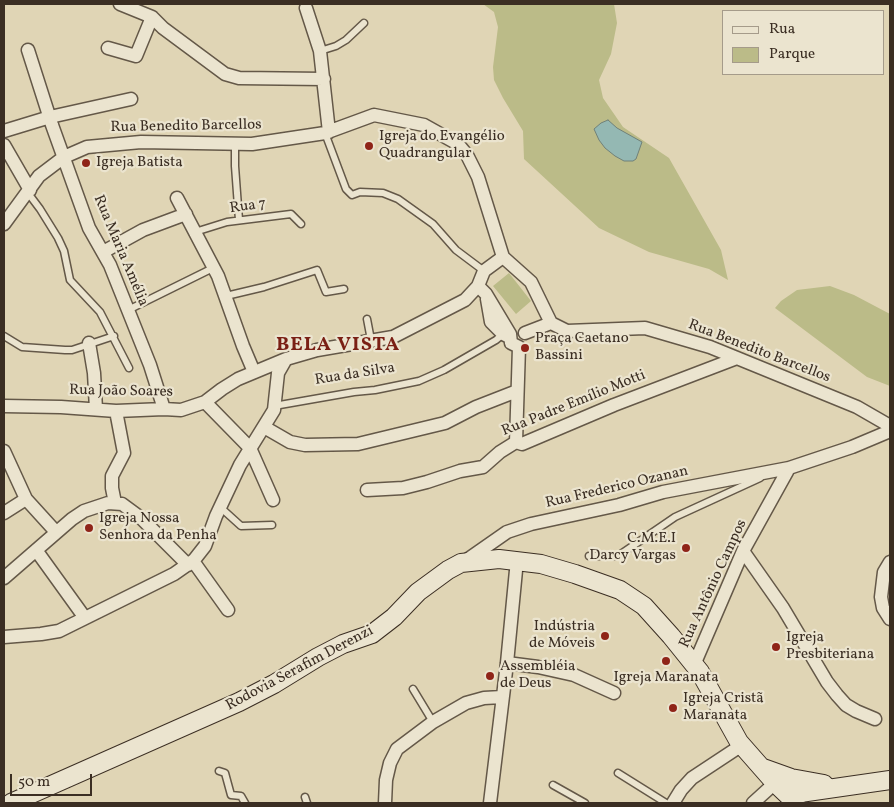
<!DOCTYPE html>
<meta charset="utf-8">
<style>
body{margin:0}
#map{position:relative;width:894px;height:807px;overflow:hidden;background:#e0d5b5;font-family:Vollkorn,serif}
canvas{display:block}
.frame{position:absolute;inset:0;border:5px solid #3b2e23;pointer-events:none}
.legend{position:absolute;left:722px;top:10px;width:162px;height:65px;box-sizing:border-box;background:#ebe4cf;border:1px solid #a59b8a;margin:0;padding:6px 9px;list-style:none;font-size:15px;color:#3b2e23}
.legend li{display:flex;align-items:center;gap:10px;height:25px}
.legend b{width:25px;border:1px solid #a59b8a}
.scale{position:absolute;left:10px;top:774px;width:82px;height:22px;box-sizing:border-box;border:2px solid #3b2e23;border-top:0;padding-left:6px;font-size:15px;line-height:18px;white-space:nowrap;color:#3b2e23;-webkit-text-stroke:4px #ebe4cf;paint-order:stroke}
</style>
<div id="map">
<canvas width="894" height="807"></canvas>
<div class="frame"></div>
<ul class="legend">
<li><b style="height:6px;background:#ebe4cf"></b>Rua</li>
<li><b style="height:14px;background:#bb8"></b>Parque</li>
</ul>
<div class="scale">50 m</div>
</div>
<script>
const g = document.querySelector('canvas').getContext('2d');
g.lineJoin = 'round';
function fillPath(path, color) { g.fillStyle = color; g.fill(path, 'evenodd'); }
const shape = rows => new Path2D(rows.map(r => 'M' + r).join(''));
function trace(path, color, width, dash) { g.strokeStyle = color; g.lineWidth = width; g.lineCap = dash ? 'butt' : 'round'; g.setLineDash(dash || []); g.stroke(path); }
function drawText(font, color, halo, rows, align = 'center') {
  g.font = font + ' Vollkorn,serif'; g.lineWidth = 4.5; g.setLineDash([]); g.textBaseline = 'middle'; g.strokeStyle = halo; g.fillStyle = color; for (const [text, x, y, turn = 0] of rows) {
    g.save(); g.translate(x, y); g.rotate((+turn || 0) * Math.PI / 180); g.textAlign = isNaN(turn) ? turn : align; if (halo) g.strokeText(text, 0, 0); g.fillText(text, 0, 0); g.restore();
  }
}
const green = shape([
 [483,4,614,4,617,23,611,54,599,80,603,98,623,127,669,158,721,250,728,280,709,269,649,252,599,228,524,159,523,131,503,98,494,80,493,67,498,27,494,12],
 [509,273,531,301,516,314,493,286],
 [830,286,854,295,890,314,890,386,867,377,775,308,781,301,797,290]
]);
const water = shape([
 [608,120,617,128,642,142,636,159,633,161,624,161,615,156,605,148,599,140,594,129,601,123,608,120]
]);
const lane = shape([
 [320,51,336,46,346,40,364,23],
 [325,133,346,189,352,195,360,192,383,193,398,199,433,224,456,250,484,271],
 [235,144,235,166,239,220],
 [28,193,40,209,58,238,64,251,70,280,100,312,129,368],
 [195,232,227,222,291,214,301,224],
 [226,296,264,287,317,270,326,292,344,289],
 [128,310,213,268],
 [367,319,371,340],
 [4,336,22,347,65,350,72,350,114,336],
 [274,406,354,392,375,390,419,381,444,370,496,340,503,334],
 [220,507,241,526,272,525],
 [589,556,618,556,675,517,760,478],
 [413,689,433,722],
 [219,771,225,773,231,795,241,796,245,803],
 [618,773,666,803],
 [553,785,585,803],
 [305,797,307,803]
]);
const street = shape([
 [120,4,152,17,163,28,225,74,239,78,324,79],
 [306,8,320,51,329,132],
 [108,48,136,56,152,17],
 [28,50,52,125,89,228,110,265,150,365,164,409],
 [4,131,50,117,131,99],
 [4,145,30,190],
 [177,198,218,276,243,346,254,372],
 [4,224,39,176,64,157,87,147,141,142,252,144,325,133,374,115,424,125,458,144,467,155,478,177,503,257,484,271,478,286,465,300,393,337,317,350,286,359,238,379,222,389,205,402,181,410,164,409,116,411,61,407,4,406],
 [103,252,143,230,186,214],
 [503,257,531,282,551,323],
 [478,286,486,294,510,334,511,343,519,347],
 [487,299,491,322,503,334,509,337],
 [525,333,551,323,567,331,645,328,710,347,737,358,857,407,890,426],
 [89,343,94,373,96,409],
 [205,402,250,448,273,500],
 [264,427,290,442,305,445,358,444,445,423,476,407,517,391],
 [516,442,519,347],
 [4,451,26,499,56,532],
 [367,490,403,488,427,482,460,471,483,467,500,452,516,442,522,444,614,405,737,358],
 [115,503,112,488,112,476,124,453,116,411],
 [4,513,26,499],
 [36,550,85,618],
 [743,551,783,608,827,682,837,695,846,705,856,711,875,719],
 [193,561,228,610],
 [464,562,507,532,531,524,619,505,663,492,789,468,852,447,890,431],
 [890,562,884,572,881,597,883,608,890,619],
 [4,578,72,519,84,511,108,503,122,504,141,518,188,565],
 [4,637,41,634,59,631,174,574,194,560,205,546,216,516,240,465,274,410,278,373,286,359],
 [507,663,538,667,574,675,614,693],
 [694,665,743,551,789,468],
 [385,803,386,780,390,763,397,749,433,722,466,703,484,698,502,697],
 [490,803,507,663,517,560],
 [673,803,681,790,692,778,742,745],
 [753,803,775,783]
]);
const secondary = shape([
 [763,768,791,778,824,784],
 [792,799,800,793,890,780],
 [11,803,239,702,274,684,318,657,343,644,372,634,394,617,418,592,448,570,461,563,499,559,541,564,575,574,620,590,644,606,671,636,700,672,739,742,775,783,796,803]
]);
const markers = [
 [369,146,5,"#8f2418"],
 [86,163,5,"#8f2418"],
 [525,348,5,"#8f2418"],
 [89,528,5,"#8f2418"],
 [686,548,5,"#8f2418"],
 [605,636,5,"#8f2418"],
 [776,647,5,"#8f2418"],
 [666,661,5,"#8f2418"],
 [490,676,5,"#8f2418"],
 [673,708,5,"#8f2418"]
];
const streetNames = [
 ["Rua Benedito Barcellos",186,127,-1],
 ["Rua 7",248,207,-8],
 ["Rua Maria Amélia",120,251,67],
 ["Rua Benedito Barcellos",759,352,21],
 ["Rua da Silva",355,375,-9],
 ["Rua João Soares",121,392,1],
 ["Rua Padre Emílio Motti",574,404,-22],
 ["Rua Frederico Ozanan",617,488,-13],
 ["Rua Antônio Campos",714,584,-65],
 ["Rodovia Serafim Derenzi",300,669,-28]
];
const poiNames = [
 ["Igreja do Evangélio",379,137],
 ["Quadrangular",379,154],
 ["Igreja Batista",96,163],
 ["Praça Caetano",535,339],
 ["Bassini",535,356],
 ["Igreja Nossa",99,519],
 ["Senhora da Penha",99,536],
 ["C.M.E.I",676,539,"right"],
 ["Darcy Vargas",676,556,"right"],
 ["Indústria",595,627,"right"],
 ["de Móveis",595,644,"right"],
 ["Igreja",786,638],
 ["Presbiteriana",786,655],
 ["Assembléia",500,667],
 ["de Deus",500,684],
 ["Igreja Maranata",666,678,"center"],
 ["Igreja Cristã",683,699],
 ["Maranata",683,716]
];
const districtNames = [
 ["BELA VISTA",338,346]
];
fillPath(green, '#bb8');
fillPath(water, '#94b8b3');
trace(water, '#708179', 1);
trace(lane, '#645848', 9);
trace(street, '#645848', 15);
trace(secondary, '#3b2e23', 20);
trace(lane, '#ebe4cf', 6);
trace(street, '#ebe4cf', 12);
trace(secondary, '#ebe4cf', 18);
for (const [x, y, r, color] of markers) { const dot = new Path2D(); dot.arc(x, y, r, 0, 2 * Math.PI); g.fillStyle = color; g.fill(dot); trace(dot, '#ebe4cf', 2); }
drawText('15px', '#3b2e23', '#ebe4cf', streetNames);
drawText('15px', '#3b2e23', '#ebe4cf', poiNames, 'left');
g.letterSpacing = '1px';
drawText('bold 20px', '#7a1f14', '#ebe4cf', districtNames);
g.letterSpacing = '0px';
</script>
